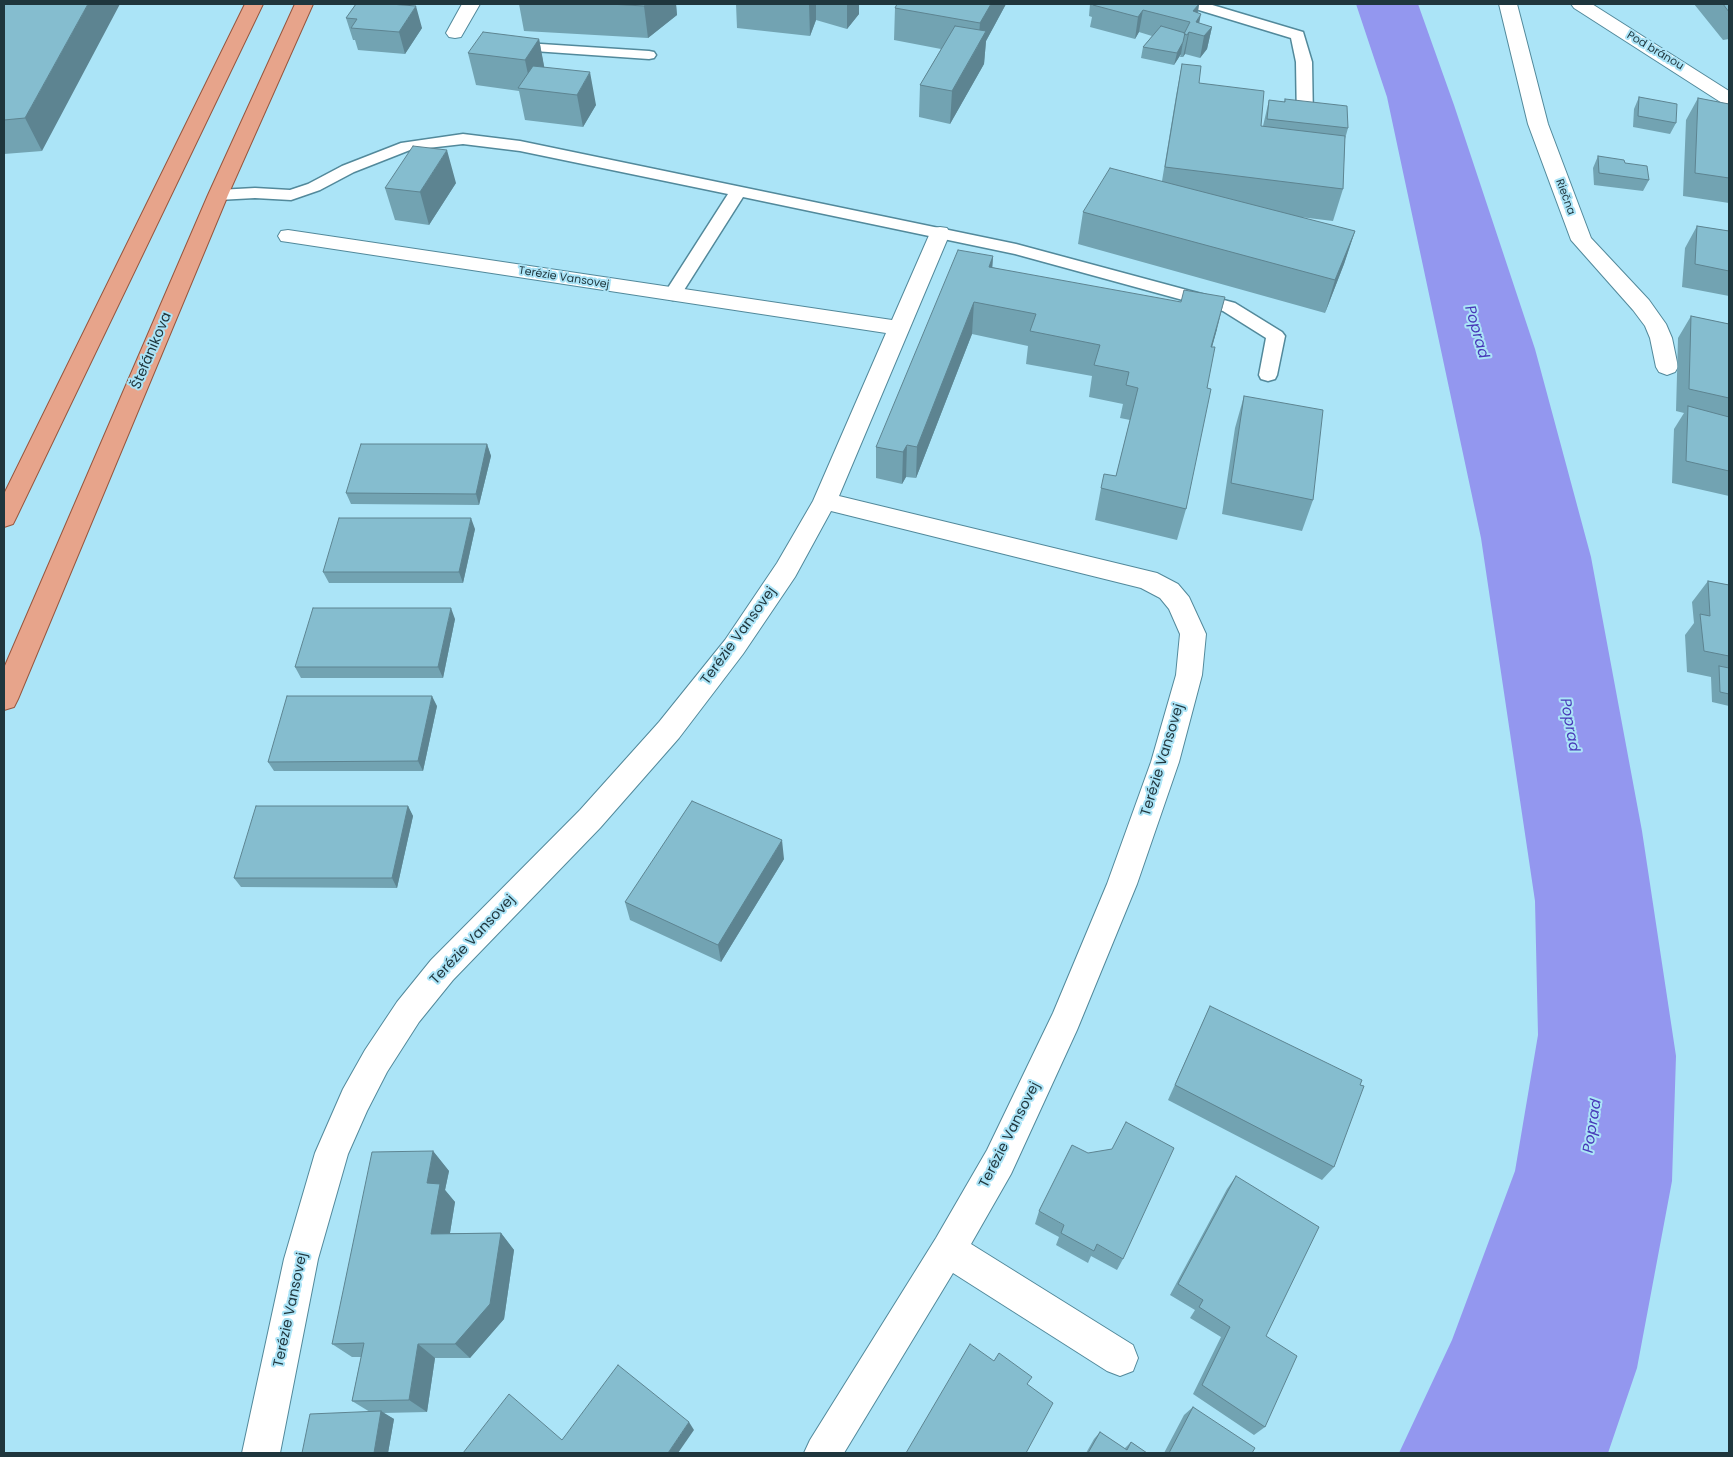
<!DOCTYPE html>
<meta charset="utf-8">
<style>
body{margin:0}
#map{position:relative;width:1733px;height:1457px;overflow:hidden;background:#abe4f7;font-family:Poppins,sans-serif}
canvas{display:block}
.frame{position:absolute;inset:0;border:5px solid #1f363d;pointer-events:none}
</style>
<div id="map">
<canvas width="1733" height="1457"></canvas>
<div class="frame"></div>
</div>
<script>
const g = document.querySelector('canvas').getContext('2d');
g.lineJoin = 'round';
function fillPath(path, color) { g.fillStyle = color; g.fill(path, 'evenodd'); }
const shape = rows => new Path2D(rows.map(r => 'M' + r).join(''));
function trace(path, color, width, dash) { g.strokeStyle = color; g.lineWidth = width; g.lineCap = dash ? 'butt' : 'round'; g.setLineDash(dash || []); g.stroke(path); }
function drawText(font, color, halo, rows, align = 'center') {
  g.font = font + ' Poppins,sans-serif'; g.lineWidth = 4; g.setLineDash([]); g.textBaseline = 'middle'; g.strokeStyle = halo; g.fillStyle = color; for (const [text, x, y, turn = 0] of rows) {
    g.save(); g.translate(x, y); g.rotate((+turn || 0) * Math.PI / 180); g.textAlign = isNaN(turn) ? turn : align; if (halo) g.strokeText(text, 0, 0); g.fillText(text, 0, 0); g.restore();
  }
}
const water = shape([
 [1356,4,1418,4,1454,105,1535,349,1591,557,1642,831,1676,1056,1672,1181,1637,1368,1608,1453,1399,1453,1452,1340,1515,1171,1538,1035,1535,901,1481,538,1387,97]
]);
const lane = shape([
 [1187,4,1209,4,1303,32,1312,62,1313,122,1311,125,1305,127,1299,125,1297,122,1296,62,1291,38,1189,7,1187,4],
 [510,42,649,51,654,52,656,55,654,58,649,59,505,49,503,46,505,43,510,42],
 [463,134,520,141,1016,244,1235,303,1282,332,1285,336,1277,375,1275,379,1268,381,1261,379,1259,375,1266,338,1223,311,1015,254,743,197,679,298,673,300,667,298,664,294,728,194,520,151,463,144,410,150,354,172,320,190,291,200,255,198,218,200,212,199,210,195,212,191,218,190,255,188,290,190,308,184,342,166,401,143,463,134]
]);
const street = shape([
 [462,4,480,4,461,37,455,38,449,37,446,33,462,4],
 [1499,4,1517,4,1548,124,1591,238,1649,300,1666,324,1672,338,1678,367,1675,372,1667,375,1659,372,1656,367,1650,338,1645,326,1633,310,1571,240,1528,124,1499,4],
 [1571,4,1592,4,1729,91,1729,105,1722,103,1574,8,1571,4],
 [940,227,947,228,950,233,839,496,1157,573,1178,584,1189,597,1206,634,1202,675,1179,762,1137,884,1077,1030,1011,1174,971,1244,1133,1345,1138,1358,1133,1371,1120,1376,1107,1371,953,1273,844,1453,804,1453,810,1440,936,1238,987,1150,1053,1013,1107,884,1151,762,1176,675,1180,634,1169,609,1160,598,1141,588,831,511,795,577,743,654,679,738,600,828,453,980,419,1022,387,1072,367,1111,348,1154,318,1259,280,1453,242,1453,284,1259,315,1153,343,1089,365,1050,397,1002,431,960,580,810,659,722,725,640,777,563,813,501,886,333,288,242,281,241,278,236,281,231,288,230,892,320,930,233,933,228,940,227]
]);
const primary = shape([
 [245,4,263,4,16,518,13,524,4,527,4,494,245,4],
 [295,4,313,4,228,195,18,699,14,707,4,710,4,668,208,195,295,4]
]);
const wall = shape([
 [4,4,42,151,4,154],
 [356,4,422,28,405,54,358,50,355,40,353,40,346,18],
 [519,4,676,4,677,15,648,38,524,31],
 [736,4,859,4,859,14,847,29,816,20,810,36,737,28],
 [1006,4,986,41,984,64,950,124,919,117,920,85,941,49,894,40,895,8],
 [1090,4,1199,4,1198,13,1199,23,1212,27,1207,49,1200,58,1185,54,1183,57,1180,57,1181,54,1174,65,1141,58,1143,47,1152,36,1139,32,1135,39,1090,27,1092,17,1089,16],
 [1694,4,1729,4,1729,39,1723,40],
 [539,39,544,67,596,105,583,127,525,120,519,91,476,85,468,53],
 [1182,64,1199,83,1261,126,1263,126,1269,100,1284,102,1285,99,1348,128,1345,139,1343,189,1333,221,1300,217,1355,231,1344,264,1325,313,1078,244,1083,212,1162,181,1176,96],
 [1639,97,1676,123,1670,134,1633,127,1634,109],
 [1698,98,1729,104,1729,203,1683,196,1686,120],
 [1598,156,1625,163,1649,180,1643,191,1594,185,1593,168],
 [456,183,429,225,395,220,385,188],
 [1697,226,1729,231,1729,296,1682,287,1685,248],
 [993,256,992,267,1217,329,1212,347,1207,388,1186,509,1177,540,1095,520,1101,488,1116,476,1130,420,1120,418,1123,404,1089,397,1092,376,1026,364,1028,346,972,334,916,478,906,477,902,484,876,478,876,447],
 [1691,316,1729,324,1729,496,1672,483,1674,429,1684,413,1676,411,1678,338],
 [1244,396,1313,500,1302,531,1222,514,1235,428],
 [487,444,491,456,479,505,351,504,346,493],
 [475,529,463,583,329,583,323,572],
 [1708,581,1729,585,1729,706,1712,702,1711,677,1687,672,1685,635,1694,623,1692,602],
 [455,619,443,678,301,678,295,667],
 [437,706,423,771,274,771,268,762],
 [408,806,413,816,397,888,241,887,234,878],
 [784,859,721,962,630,920,625,902],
 [1210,1006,1334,1167,1322,1180,1168,1100],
 [433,1151,449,1171,445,1190,455,1202,450,1233,501,1233,514,1250,504,1319,470,1358,435,1358,427,1412,383,1413,394,1419,388,1453,302,1453,370,1412,352,1401,361,1357,352,1357,332,1344],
 [1236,1176,1266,1336,1265,1427,1254,1435,1193,1394,1221,1337,1190,1318,1195,1310,1170,1295,1227,1189],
 [1039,1211,1123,1259,1117,1270,1091,1256,1088,1263,1056,1245,1059,1237,1035,1224],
 [1193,1407,1252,1453,1164,1453,1184,1415],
 [1100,1432,1124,1449,1131,1442,1147,1453,1086,1453,1094,1439]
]);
const shadedWall = shape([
 [88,4,120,4,42,151,25,118],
 [647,4,676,4,677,15,648,38,644,6],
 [809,4,816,4,816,20,810,36],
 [847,4,859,4,859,14,847,29],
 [991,4,1006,4,986,41,984,64,950,124,952,91,978,46,980,23],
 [1199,4,1196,22,1201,14,1197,34,1195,25,1189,33,1185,54,1183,57,1193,11],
 [416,6,422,28,405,54,399,32],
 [1143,10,1139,32,1135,39,1138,17],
 [1212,27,1207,49,1200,58,1204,36],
 [539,39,545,71,531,89,525,60],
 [1183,42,1181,54,1174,65,1177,53],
 [590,72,596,105,583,127,577,95],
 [447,150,456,183,429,225,420,192],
 [1355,231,1344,264,1325,313,1335,280],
 [993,256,991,289,989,267],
 [1225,297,1217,329,1203,379,1211,347],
 [974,302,972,334,916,478,917,447],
 [487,444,491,456,479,505,476,494],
 [907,445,906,477,902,484,903,452],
 [471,518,475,529,463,583,459,572],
 [451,608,455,619,443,678,438,667],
 [432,696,437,706,423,771,418,761],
 [408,806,413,816,397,888,392,878],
 [782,840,784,859,721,962,718,945],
 [433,1151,449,1171,445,1190,455,1202,447,1251,431,1234,427,1183],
 [501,1233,514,1250,504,1319,470,1358,455,1344],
 [418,1344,435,1358,427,1412,409,1400],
 [381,1411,394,1419,388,1453,374,1453],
 [689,1422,694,1430,678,1453,668,1453]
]);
const building = shape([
 [4,4,88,4,25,118,4,120,4,4],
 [356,4,390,4,416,6,399,32,351,28,357,19,346,18,356,4],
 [609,4,647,4,644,6,609,4],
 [897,4,991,4,980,23,895,8,897,4],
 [1094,4,1199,4,1193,11,1201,14,1196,22,1212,27,1204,36,1189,32,1187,35,1184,34,1190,22,1143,10,1138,17,1093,5,1094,4],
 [1723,4,1729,4,1729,12,1723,4],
 [955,26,986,31,952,91,920,85,955,26],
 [1161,26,1185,33,1183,42,1177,53,1143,47,1161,26],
 [483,32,539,39,525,60,468,53,483,32],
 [1182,64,1201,66,1199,83,1264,91,1261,126,1345,136,1343,189,1165,167,1182,64],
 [533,66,590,72,577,95,518,88,533,66],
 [1639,97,1677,104,1676,123,1638,116,1639,97],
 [1698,98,1729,104,1729,178,1695,173,1698,98],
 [1285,99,1347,106,1348,128,1267,119,1269,100,1285,102,1285,99],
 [413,146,447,150,420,192,385,188,413,146],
 [1598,156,1624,160,1625,163,1647,166,1649,180,1599,173,1598,156],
 [1110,168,1355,231,1335,280,1083,212,1110,168],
 [1697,226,1729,231,1729,271,1695,264,1697,226],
 [958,250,993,256,989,267,1181,302,1184,290,1225,297,1211,347,1215,347,1207,388,1211,389,1186,509,1101,488,1104,474,1116,476,1138,388,1126,385,1129,372,1094,365,1100,345,1030,331,1036,314,974,302,917,447,907,445,903,452,876,447,958,250],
 [1691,316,1729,324,1729,398,1689,389,1691,316],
 [1244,396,1323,410,1313,500,1231,483,1244,396],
 [1688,406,1729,417,1729,471,1686,461,1688,406],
 [361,444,487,444,476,494,346,493,361,444],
 [339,518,471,518,459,572,323,572,339,518],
 [1708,581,1729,585,1729,656,1704,651,1700,614,1710,616,1708,581],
 [313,608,451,608,438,667,295,667,313,608],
 [1719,666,1729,668,1729,694,1720,692,1719,666],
 [287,696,432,696,418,761,268,762,287,696],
 [692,801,782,840,718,945,625,902,692,801],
 [256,806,408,806,392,878,234,878,256,806],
 [1210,1006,1362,1080,1360,1085,1364,1086,1334,1167,1175,1085,1210,1006],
 [1126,1122,1174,1148,1123,1259,1097,1244,1094,1251,1061,1233,1064,1225,1039,1211,1072,1145,1088,1153,1112,1149,1126,1122],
 [433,1151,427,1183,440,1184,431,1234,501,1233,490,1304,455,1344,418,1344,409,1400,352,1401,364,1343,332,1344,372,1152,433,1151],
 [1236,1176,1319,1227,1266,1336,1297,1356,1265,1427,1202,1385,1230,1327,1199,1307,1203,1300,1178,1284,1236,1176],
 [970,1344,994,1361,999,1353,1032,1377,1027,1384,1053,1403,1026,1453,906,1453,970,1344],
 [618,1365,689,1422,668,1453,463,1453,509,1394,562,1440,618,1365],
 [1193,1407,1255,1448,1252,1453,1169,1453,1193,1407],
 [381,1411,374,1453,302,1453,310,1414,381,1411],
 [1100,1432,1127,1450,1131,1442,1147,1453,1088,1453,1100,1432]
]);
const farStreetnames = [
 ["Pod bránou",1655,51,31],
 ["Riečna",1565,197,70],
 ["Terézie Vansovej",564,278,9]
];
const streetNames = [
 ["Štefánikova",152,351,-67],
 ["Terézie Vansovej",739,636,-54],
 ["Terézie Vansovej",1163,760,-73],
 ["Terézie Vansovej",473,940,-47],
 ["Terézie Vansovej",1010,1135,-63],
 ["Terézie Vansovej",291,1310,-78]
];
const waterNames = [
 ["Poprad",1476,332,74],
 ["Poprad",1569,725,80],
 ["Poprad",1593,1126,-81]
];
fillPath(water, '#9397ef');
trace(lane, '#52899b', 3);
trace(street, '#52899b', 2);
trace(primary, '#97563e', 2);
fillPath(lane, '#fff');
fillPath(street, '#fff');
fillPath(primary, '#e7a48b');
fillPath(wall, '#72a3b2');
fillPath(shadedWall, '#5d8491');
fillPath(building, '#85bdcf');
trace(building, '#5d8491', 1);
drawText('11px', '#1f363d', '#abe4f7', farStreetnames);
drawText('14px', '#1f363d', '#abe4f7', streetNames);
drawText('italic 15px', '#4839b8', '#abe4f7', waterNames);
</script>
